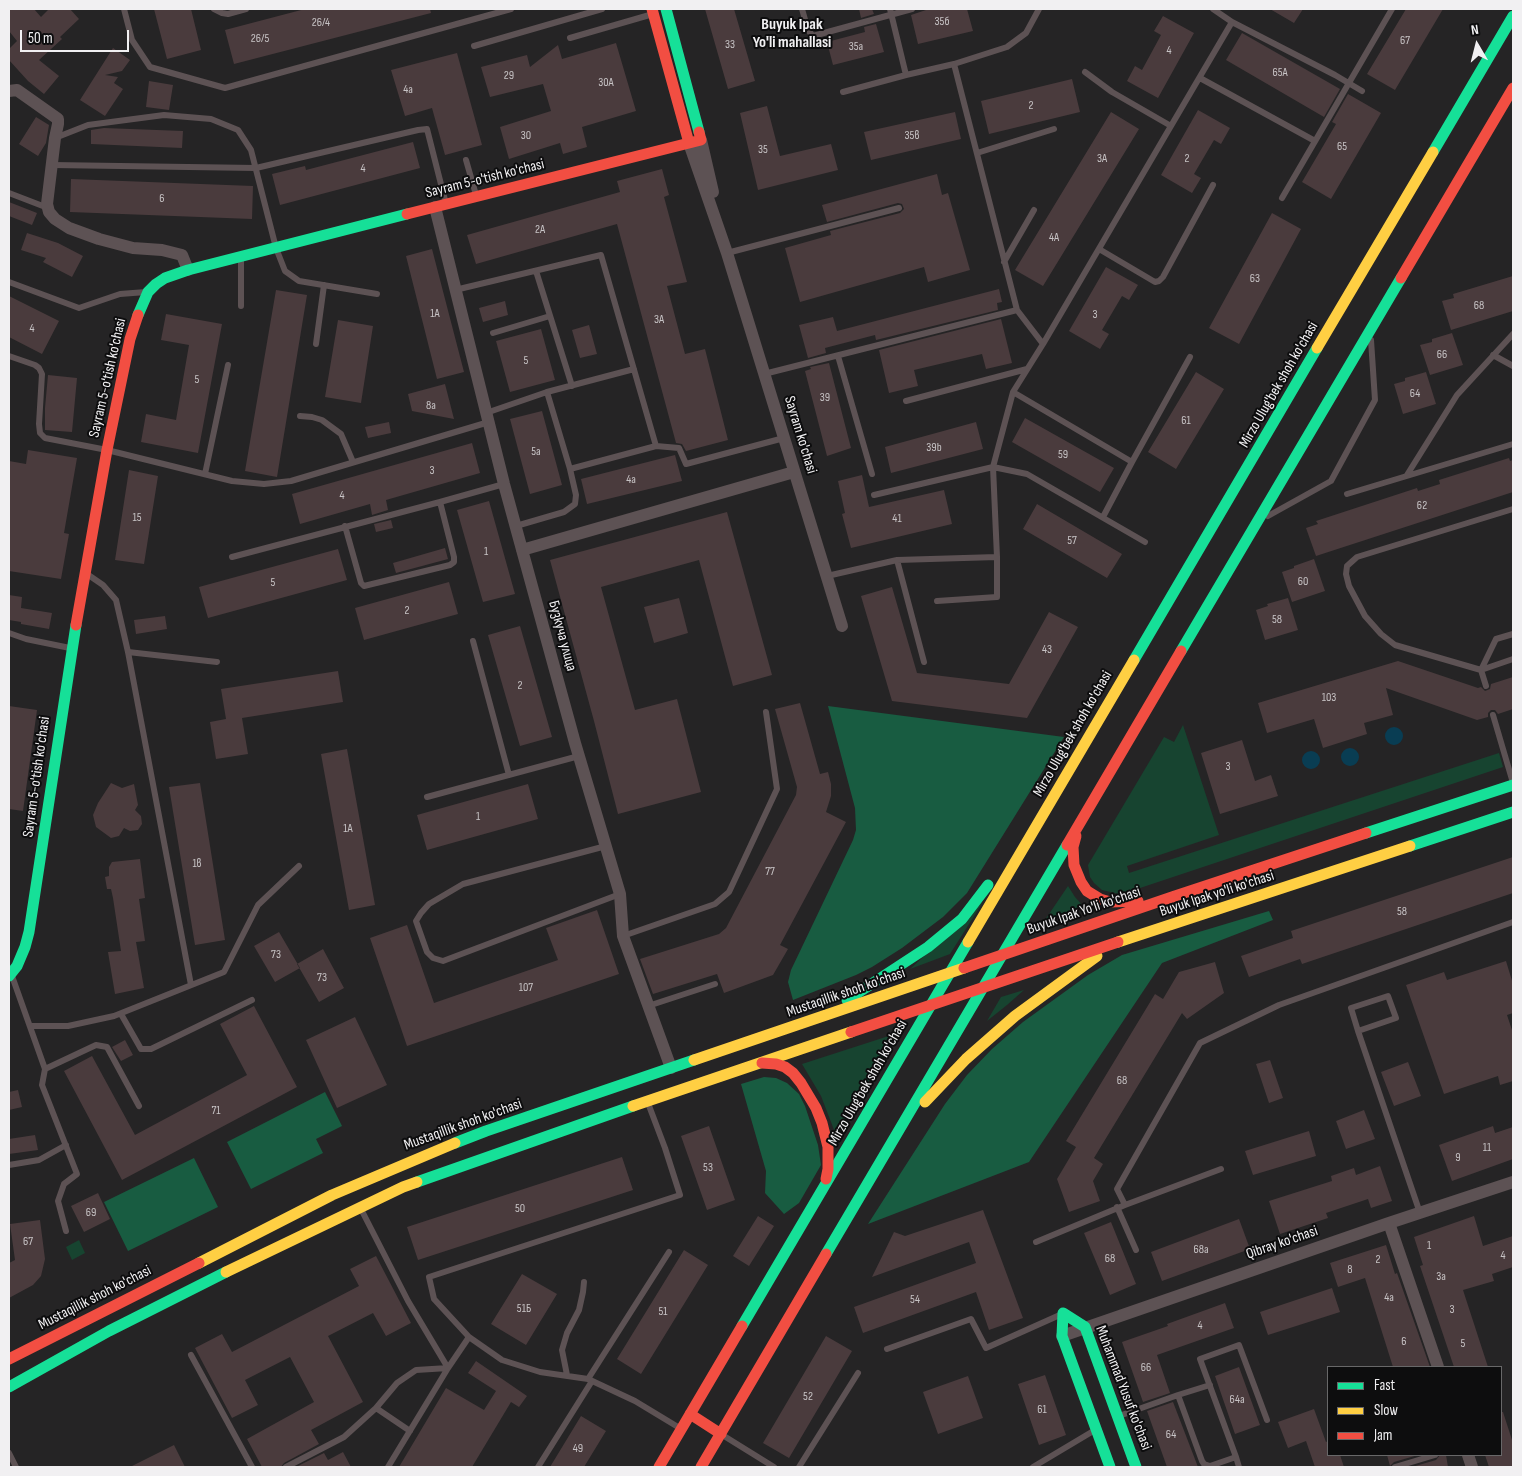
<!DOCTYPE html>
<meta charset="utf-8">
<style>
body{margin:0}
#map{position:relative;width:1522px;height:1476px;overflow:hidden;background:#252425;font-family:"Sofia Sans Condensed",sans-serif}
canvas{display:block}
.frame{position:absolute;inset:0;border:10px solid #f1f0f2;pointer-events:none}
.legend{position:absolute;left:1327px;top:1366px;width:175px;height:90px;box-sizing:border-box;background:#0d0d0e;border:1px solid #686869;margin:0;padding:6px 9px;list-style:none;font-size:15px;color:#f1f0f2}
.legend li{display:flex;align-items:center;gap:10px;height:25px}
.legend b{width:25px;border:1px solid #686869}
.north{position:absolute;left:1452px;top:20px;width:50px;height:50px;-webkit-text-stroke:4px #0d0d0e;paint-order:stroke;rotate:352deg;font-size:14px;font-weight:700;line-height:20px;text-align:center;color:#f1f0f2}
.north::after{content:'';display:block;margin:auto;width:18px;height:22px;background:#f1f0f2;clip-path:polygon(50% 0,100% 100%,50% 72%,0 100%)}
.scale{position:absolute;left:20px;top:30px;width:109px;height:22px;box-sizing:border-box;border:2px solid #f1f0f2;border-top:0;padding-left:6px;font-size:15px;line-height:18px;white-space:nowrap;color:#f1f0f2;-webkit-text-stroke:4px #0d0d0e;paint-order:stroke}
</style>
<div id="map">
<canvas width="1522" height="1476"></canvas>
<div class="frame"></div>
<ul class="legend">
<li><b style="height:6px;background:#16e098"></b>Fast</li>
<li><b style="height:6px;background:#ffcf43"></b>Slow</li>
<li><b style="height:6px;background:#f24e42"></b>Jam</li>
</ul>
<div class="north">N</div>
<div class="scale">50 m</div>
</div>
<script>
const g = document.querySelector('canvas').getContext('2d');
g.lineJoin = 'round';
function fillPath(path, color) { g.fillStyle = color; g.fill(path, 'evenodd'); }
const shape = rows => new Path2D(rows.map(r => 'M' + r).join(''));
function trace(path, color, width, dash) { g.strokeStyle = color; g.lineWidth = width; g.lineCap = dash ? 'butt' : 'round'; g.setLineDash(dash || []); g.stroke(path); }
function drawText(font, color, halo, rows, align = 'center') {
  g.font = font + ' "Sofia Sans Condensed",sans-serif'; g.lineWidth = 4; g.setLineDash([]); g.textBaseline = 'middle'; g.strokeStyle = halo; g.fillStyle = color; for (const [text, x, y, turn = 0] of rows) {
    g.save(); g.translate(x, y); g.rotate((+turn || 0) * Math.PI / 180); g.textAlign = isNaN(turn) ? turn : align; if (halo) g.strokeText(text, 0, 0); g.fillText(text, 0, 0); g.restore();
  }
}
const green = shape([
 [1183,725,1219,835,1127,866,1129,873,1499,753,1503,767,1125,893,1119,894,1102,890,1094,883,1090,877,1088,865,1164,737,1174,742],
 [1068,886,1075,897,1084,907,1045,920],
 [983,902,950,954,910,969],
 [1024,990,1007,1005,987,1021,1001,997],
 [898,1033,836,1135,821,1096,802,1064],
 [79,1240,85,1253,72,1260,66,1247]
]);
const forest = shape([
 [828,706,1064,737,967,893,943,917,902,948,872,967,856,975,793,1000,788,982,791,970,853,840,856,830,855,808],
 [1269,911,1273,920,1162,963,1029,1162,868,1224,945,1104,967,1075,992,1049,1023,1022,1088,975,1122,955],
 [764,1077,776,1078,787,1083,799,1094,805,1106,818,1145,821,1165,799,1203,784,1214,765,1193,766,1171,741,1084],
 [325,1092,342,1126,316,1139,323,1153,251,1189,227,1142],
 [194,1158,218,1207,128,1251,104,1202]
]);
const water = shape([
 '1385 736a9 9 0 1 1 18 0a9 9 0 1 1-18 0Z',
 '1341 757a9 9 0 1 1 18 0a9 9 0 1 1-18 0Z',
 '1302 760a9 9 0 1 1 18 0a9 9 0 1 1-18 0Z'
]);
const building = shape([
 [9,9,34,9,41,17,49,9,70,9,79,19,60,37,62,39,39,60,59,76,44,94,28,81,9,60,9,49,17,41,9,31],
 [154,9,191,9,201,50,167,59],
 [305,9,430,9,431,13,234,64,225,30],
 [705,9,734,9,755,81,728,89],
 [859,9,872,9,874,14,861,18],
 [929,9,967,9,973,31,918,44,911,15],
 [1270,9,1303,9,1294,23],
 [1406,9,1443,9,1395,90,1367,74],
 [1163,16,1194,33,1158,98,1127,81,1135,66,1142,70,1161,35,1154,31],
 [876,24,884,52,833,65,827,42,865,32,864,27],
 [1242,33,1340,89,1324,117,1226,60],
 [616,43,636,111,582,127,587,147,563,154,560,143,509,159,500,127,551,111,543,84,490,97,481,67,527,55,530,67,558,45,562,59],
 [113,48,130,60,122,71,105,75,118,77,114,83,123,89,105,116,80,100],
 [457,53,482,145,445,155,432,108,405,116,391,70],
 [1072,79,1080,112,989,134,981,101],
 [149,81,173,85,169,110,146,107],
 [1348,94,1381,113,1331,199,1302,182,1336,124,1332,122],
 [767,106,780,156,831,144,838,170,758,190,740,113],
 [1198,110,1230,128,1221,144,1214,140,1194,174,1201,178,1192,193,1161,175],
 [955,112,961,139,871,160,864,132],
 [1111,112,1139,129,1043,286,1015,270],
 [36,117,49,125,46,143,38,156,19,144],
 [104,128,183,131,182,148,91,144,91,130],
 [413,142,420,168,280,205,272,174,305,166,306,170],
 [662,169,669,195,664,197,687,282,667,286,685,354,705,349,728,440,686,451,682,444,676,443,617,224,476,264,467,235,620,192,617,181],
 [937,174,942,195,948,193,970,270,928,282,924,267,800,302,785,248,831,235,830,231,900,213,904,209,902,204,898,203,827,222,822,205],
 [71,179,253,186,252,219,70,212],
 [9,202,37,213,32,225,9,216],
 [1272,213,1301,229,1239,344,1209,328],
 [27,233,58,243,83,256,72,277,43,262,46,258,21,250],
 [432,249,464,372,437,379,406,256],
 [1106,267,1138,285,1129,300,1122,296,1102,330,1109,334,1100,349,1069,331],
 [1513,276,1513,311,1451,330,1442,301,1454,298,1453,294],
 [999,289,1002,302,997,303,998,310,876,340,875,335,825,348,826,353,808,358,799,325,833,317,837,331],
 [276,290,307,295,277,477,245,471],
 [9,296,59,321,42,354,9,337],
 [505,301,508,315,483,322,479,308],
 [166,314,222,324,198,453,141,442,146,414,176,420,189,345,161,340],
 [1001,319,1012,363,986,369,982,354,914,370,918,386,889,393,879,350],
 [338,320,373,326,361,403,325,397],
 [589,325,597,354,580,358,572,330],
 [541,329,555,380,510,392,496,341],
 [1452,333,1463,365,1430,375,1420,345,1432,342,1432,339],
 [829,363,851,448,827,456,805,371,811,369,810,367],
 [1196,372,1224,389,1176,469,1148,452],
 [1426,372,1436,404,1403,414,1394,384,1405,381,1405,378],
 [48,375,77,378,72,432,45,430,45,408],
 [445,384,454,419,412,411,408,394],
 [542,411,562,485,530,494,510,419],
 [1025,418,1114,468,1100,492,1012,442],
 [389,422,391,433,368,438,365,427],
 [976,422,983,449,891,473,885,447],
 [472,443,480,473,386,500,388,510,372,515,370,504,300,524,292,494],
 [28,450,77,458,64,533,69,534,61,579,9,571,9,461,26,464],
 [675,455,682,481,587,504,581,479],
 [1509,458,1510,461,1513,460,1513,492,1316,556,1306,528,1318,524,1316,521,1417,488,1418,491,1440,484,1439,480],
 [129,470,158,476,144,564,115,560],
 [862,475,869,507,944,490,952,524,851,548,842,514,845,513,838,481],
 [489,501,515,594,483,602,457,510],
 [1037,504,1122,554,1107,578,1023,529],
 [727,512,772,675,733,686,699,560,601,587,635,710,677,699,701,792,618,814,594,721,550,560],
 [391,520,393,528,376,532,374,524],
 [445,548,448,559,396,573,393,563],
 [338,549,347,580,208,618,199,587],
 [1314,559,1325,591,1292,602,1282,572,1294,568,1294,566],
 [449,582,458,614,364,640,355,608],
 [892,587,917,673,1009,684,1049,612,1078,627,1027,718,892,701,861,596],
 [9,595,22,597,21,608,52,613,49,629,21,624,21,622,9,620],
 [679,598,688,633,654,643,644,607],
 [1288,598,1298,630,1265,640,1256,610,1268,606,1267,604],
 [165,616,167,629,136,634,134,620],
 [520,626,552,737,520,746,488,635],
 [1398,661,1478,688,1481,687,1485,691,1490,689,1491,684,1513,677,1513,709,1498,714,1495,710,1491,710,1488,713,1488,717,1477,720,1386,688,1393,715,1364,723,1367,734,1323,748,1314,719,1267,733,1258,703],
 [338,671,343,702,242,718,248,754,216,759,210,722,226,719,221,689],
 [800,703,820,774,828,772,831,784,831,796,826,812,846,822,780,945,788,949,773,975,724,993,717,974,653,994,640,959,719,934,726,928,796,795,797,787,775,709],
 [9,706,37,710,23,811,9,809,10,800,9,799],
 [1242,740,1255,781,1271,775,1278,796,1220,814,1201,753],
 [347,749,375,905,349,910,321,754],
 [111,783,122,788,134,784,138,805,135,810,141,816,142,824,138,830,130,831,124,828,119,836,111,838,96,827,93,815,98,803],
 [200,783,225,940,195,945,169,787],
 [528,784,538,819,427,850,417,815],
 [1513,857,1513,893,1302,964,1300,959,1249,977,1241,956,1293,938,1291,931],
 [140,859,145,898,139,899,145,941,136,942,144,988,115,994,108,952,121,951,113,898,111,889,107,889,105,877,109,876,109,867,112,862],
 [597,910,619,974,407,1046,370,938,407,925,434,1003,558,960,546,928],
 [279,932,300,968,275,982,254,946],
 [323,949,344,988,319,1002,297,964],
 [1506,961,1513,984,1513,1013,1507,1015,1513,1033,1513,1081,1500,1085,1498,1076,1444,1094,1406,985,1444,972,1447,980],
 [1215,962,1224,993,1187,1019,1182,1013,1094,1158,1103,1164,1093,1181,1100,1201,1069,1212,1057,1179,1076,1147,1066,1141,1155,994,1163,999,1179,972],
 [254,1006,297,1087,122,1180,64,1071,92,1056,135,1135,247,1075,220,1024],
 [355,1017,387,1085,337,1108,306,1040],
 [125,1040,133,1055,121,1061,112,1047],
 [1270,1060,1283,1098,1269,1103,1256,1064],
 [1408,1062,1421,1096,1394,1106,1381,1072],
 [18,1090,22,1107,9,1110,9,1092],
 [1364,1110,1375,1139,1346,1149,1336,1121],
 [709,1126,735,1200,707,1210,681,1136],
 [1493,1126,1495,1133,1513,1127,1513,1159,1452,1181,1439,1145],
 [1309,1131,1316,1156,1253,1175,1245,1151],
 [35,1135,38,1150,9,1154,9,1139],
 [622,1157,633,1190,418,1260,407,1227],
 [1380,1166,1392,1201,1371,1208,1368,1199,1326,1213,1328,1218,1280,1234,1269,1201,1332,1181,1331,1176,1354,1168,1356,1175],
 [98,1193,110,1219,84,1232,71,1206],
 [983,1210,1023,1318,989,1330,976,1292,863,1333,854,1307,976,1263,969,1242,872,1277,894,1232,905,1236],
 [758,1216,774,1226,749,1266,733,1256],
 [1474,1216,1483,1246,1513,1236,1513,1267,1492,1274,1494,1281,1463,1290,1488,1367,1454,1367,1420,1266,1423,1265,1414,1237],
 [1239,1219,1250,1249,1162,1281,1151,1252],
 [40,1220,45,1259,41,1276,33,1285,9,1298,9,1263,15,1260,10,1224],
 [1111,1222,1136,1284,1110,1295,1084,1233],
 [1386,1245,1395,1274,1397,1273,1430,1367,1393,1367,1365,1278,1338,1287,1330,1263],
 [684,1250,708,1265,641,1374,617,1359],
 [376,1256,411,1323,386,1336,373,1313,328,1336,363,1402,311,1430,319,1444,284,1463,281,1467,262,1467,247,1439,314,1402,290,1357,245,1380,258,1405,232,1418,195,1348,222,1334,232,1352,359,1286,350,1269],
 [522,1274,557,1294,526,1345,491,1324],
 [1332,1288,1340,1312,1268,1335,1260,1312],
 [1225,1303,1234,1328,1157,1355,1170,1393,1143,1402,1122,1342,1168,1326,1167,1324],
 [826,1336,852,1351,789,1458,763,1443],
 [476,1361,527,1396,519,1407,511,1402,472,1467,399,1467,446,1388,484,1410,496,1391,468,1373],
 [1239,1367,1260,1425,1235,1434,1215,1376],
 [1045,1375,1066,1435,1039,1445,1018,1384],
 [968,1376,983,1418,938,1434,923,1392],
 [1173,1402,1198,1467,1167,1467,1147,1411],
 [1314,1409,1326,1442,1328,1441,1328,1455,1340,1455,1344,1467,1315,1467,1306,1441,1288,1448,1278,1422],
 [1501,1412,1503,1412,1513,1443,1513,1467,1489,1467,1485,1455,1501,1455],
 [581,1416,606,1431,584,1467,550,1467],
 [174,1445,185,1467,130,1467],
 [343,1452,351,1467,296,1467,324,1453,328,1460],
 [1387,1455,1418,1455,1394,1462,1390,1466],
 [1440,1455,1446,1455,1448,1467,1412,1467,1436,1460]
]);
const lane = shape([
 [124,9,132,40,150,67,225,88,511,9],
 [214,9,222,13,228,14,246,9],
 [802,9,808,30,813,36,912,9],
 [1232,22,1335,75,1362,91],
 [570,38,653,14],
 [474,46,602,9],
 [954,64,1007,47,1026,33,1039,9],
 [1085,72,1112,92,1171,126],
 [1200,78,1315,141],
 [843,92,906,75],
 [55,138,88,125,164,115,211,119,238,130,251,150,276,248,285,271,299,281,377,294],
 [977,153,1054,129],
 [466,160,476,195],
 [52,165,256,168,418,130,427,129,446,204],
 [9,193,48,208],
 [1282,198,1392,9],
 [1099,249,1155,282,1159,281,1163,277,1213,185],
 [727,253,899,208],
 [241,258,241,306],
 [1004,262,1034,210],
 [536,271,572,386],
 [9,282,79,308,120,294,146,292],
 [455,290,601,255,656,446],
 [493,333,550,316],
 [316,344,324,285],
 [1043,344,1232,22,1213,9],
 [1493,355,1513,366],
 [9,356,35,365,39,368,42,374,39,424,40,433,45,438,107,450,232,481,264,484,291,481,489,422],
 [838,356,872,474],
 [764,374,1017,310],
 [547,392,634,369],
 [1013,392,1132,462,1190,357],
 [906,401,1027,369],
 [486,413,547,392,570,469,656,446,679,448,686,464,784,438],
 [300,416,312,417,322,420,341,434,353,462],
 [205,474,228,365],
 [1407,475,1457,395,1513,334],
 [1347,494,1513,444],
 [874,495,993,467,1027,474,1145,542],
 [1513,509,1357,557,1347,566,1346,574,1349,586,1365,616,1381,634,1395,645,1481,670,1496,639,1513,634],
 [1268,516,1331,481,1375,400,1371,340],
 [1103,517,1132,462],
 [345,526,361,583,364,586,450,565,454,562,454,557,440,502,504,484],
 [516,526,564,512,575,504,576,495,570,469],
 [232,557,440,502],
 [897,560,924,662],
 [87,574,103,585,116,600,128,652,191,985],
 [827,576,897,560,997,557,993,467,1013,392,1043,344,1017,310,954,64,906,75,890,9],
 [937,601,997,597,997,557],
 [9,633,26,639,70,648],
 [473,641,509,775],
 [128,652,217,662],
 [1486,686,1481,670,1513,659],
 [1493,715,1513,783],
 [427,797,579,756],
 [606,846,463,884,429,904,421,913,416,921,427,952,433,958,443,961,620,894],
 [623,936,715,904,729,892,777,789,766,712],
 [12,976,45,1069,42,1085,77,1174,64,1184,58,1201,66,1231],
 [648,1006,715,984],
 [121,1014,141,1049,151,1049,252,1000],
 [31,1026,68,1026,114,1016,224,972,258,905,299,866],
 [1358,1031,1396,1018,1388,996,1351,1008,1358,1031,1420,1213],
 [45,1069,96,1045,107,1047,139,1106],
 [648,1103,665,1148,680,1195,429,1277,434,1299,469,1337,502,1360,540,1372,588,1379,635,1401,678,1427],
 [9,1165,39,1160,66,1145],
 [1125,1205,1221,1169],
 [1117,1207,1136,1250],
 [362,1211,408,1301,448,1368,416,1370,397,1383,376,1408,410,1431],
 [1036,1242,1125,1205,1117,1189,1200,1043,1279,1005,1513,922],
 [887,1349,971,1319,986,1348,1062,1314],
 [191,1355,252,1467],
 [567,1375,562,1350,567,1333,579,1310,583,1292,584,1282],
 [588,1379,669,1252],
 [1178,1395,1210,1385],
 [1119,1416,1178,1395,1202,1461,1204,1464,1210,1466,1236,1457,1239,1467],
 [724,1436,774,1467],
 [9,1453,16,1467],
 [1236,1457,1200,1359,1239,1345,1267,1420],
 [286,1467,344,1437,376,1408],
 [388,1467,448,1368,469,1337],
 [538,1467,592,1381],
 [799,1467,858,1373],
 [1033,1467,1095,1430],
 [1395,1467,1435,1455]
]);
const street = shape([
 [9,91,17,90,58,119,58,124,55,138,47,204,49,212,55,219,69,228,99,239,133,248,162,250,182,255,188,270],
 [701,140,713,192],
 [689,143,727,253,842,626],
 [435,207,504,484,575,743,620,894,623,936,671,1068],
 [522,550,794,472],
 [1389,1223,1438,1367],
 [1062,1336,1389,1223,1513,1182],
 [1468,1455,1472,1467]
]);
const fast = shape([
 [666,9,699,132],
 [1433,152,1513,16],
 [138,315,148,292,156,284,165,278,188,270,407,214],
 [1181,651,1401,278],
 [1134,660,1317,348],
 [1366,833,1513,785],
 [1410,846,1513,812],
 [9,976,17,966,25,947,29,932,76,625],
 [847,1000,928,947,962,919,988,885],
 [455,1143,486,1131,694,1060],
 [417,1182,633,1106],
 [826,1254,1067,845],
 [742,1326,968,942],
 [9,1387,109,1331,226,1272],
 [1110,1467,1062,1336,1063,1313,1085,1327,1136,1467]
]);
const slow = shape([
 [1317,348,1433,152],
 [968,942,1134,660],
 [1118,942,1410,846],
 [694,1060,964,968],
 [925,1102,966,1059,1015,1016,1097,956],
 [633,1106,851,1032],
 [199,1263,332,1195,455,1143],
 [226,1272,403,1187,417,1182]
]);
const jam = shape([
 [652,9,689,143],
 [407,214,701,140,699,132],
 [1401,278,1513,88],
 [76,625,107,450,130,339,138,315],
 [1076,836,1073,847,1074,865,1081,882,1087,891,1100,899,1110,902,1138,901],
 [1067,845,1181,651],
 [1175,896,1366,833],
 [964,968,1175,896],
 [851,1032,1118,942],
 [762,1063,776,1064,785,1067,793,1073,801,1083,816,1108,822,1123,828,1147,828,1169,826,1179],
 [9,1359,199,1263],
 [690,1414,721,1434],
 [659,1467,742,1326],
 [701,1467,826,1254]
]);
const numberNames = [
 ["35б",942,22],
 ["26/4",321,23],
 ["26/5",260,39],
 ["67",1405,41],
 ["33",730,45],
 ["35a",856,47],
 ["4",1169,51],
 ["65А",1280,73],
 ["29",509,76],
 ["30A",606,83],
 ["4a",408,90],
 ["2",1031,106],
 ["30",526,136],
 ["35в",912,136],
 ["65",1342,147],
 ["35",763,150],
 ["3А",1102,159],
 ["2",1187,159],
 ["4",363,169],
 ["6",162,199],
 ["2A",540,230],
 ["4А",1054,238],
 ["63",1255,279],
 ["68",1479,306],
 ["1А",435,314],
 ["3",1095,315],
 ["3A",659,320],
 ["4",32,329],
 ["66",1442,355],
 ["5",526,361],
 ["5",197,380],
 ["64",1415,394],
 ["39",825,398],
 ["8а",431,406],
 ["61",1186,421],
 ["39b",934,448],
 ["5а",536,452],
 ["59",1063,455],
 ["3",432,471],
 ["4а",631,480],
 ["4",342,496],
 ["62",1422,506],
 ["15",137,518],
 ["41",897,519],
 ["57",1072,541],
 ["1",486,552],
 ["60",1303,582],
 ["5",273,583],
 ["2",407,611],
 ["58",1277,620],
 ["43",1047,650],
 ["2",520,686],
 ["103",1329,698],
 ["3",1228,767],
 ["1",478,817],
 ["1А",348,829],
 ["1в",197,864],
 ["77",770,872],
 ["58",1402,912],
 ["73",276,955],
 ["73",322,978],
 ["107",526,988],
 ["68",1122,1081],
 ["71",216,1111],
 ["11",1487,1148],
 ["9",1458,1158],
 ["53",708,1168],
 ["50",520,1209],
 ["69",91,1213],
 ["67",28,1242],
 ["1",1429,1246],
 ["68а",1201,1250],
 ["4",1503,1256],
 ["68",1110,1259],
 ["2",1378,1260],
 ["8",1350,1270],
 ["3a",1441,1277],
 ["4a",1389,1298],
 ["54",915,1300],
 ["51Б",524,1309],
 ["3",1452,1310],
 ["51",663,1312],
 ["4",1200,1326],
 ["6",1404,1342],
 ["5",1463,1344],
 ["66",1146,1368],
 ["52",808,1397],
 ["64а",1237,1400],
 ["61",1042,1410],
 ["64",1171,1435],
 ["49",578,1449]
];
const streetNames = [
 ["Sayram 5-o'tish ko'chasi",485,179,-14],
 ["Sayram 5-o'tish ko'chasi",108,378,-77],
 ["Mirzo Ulug'bek shoh ko'chasi",1279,385,-60],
 ["Sayram ko'chasi",800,435,73],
 ["Бузкуча улица",562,636,75],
 ["Mirzo Ulug'bek shoh ko'chasi",1073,734,-60],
 ["Sayram 5-o'tish ko'chasi",37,777,-82],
 ["Buyuk Ipak yo'li ko'chasi",1217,894,-18],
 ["Buyuk Ipak Yo'li ko'chasi",1084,911,-19],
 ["Mustaqillik shoh ko'chasi",846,993,-19],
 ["Mirzo Ulug'bek shoh ko'chasi",868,1083,-60],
 ["Mustaqillik shoh ko'chasi",463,1125,-20],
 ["Qibray ko'chasi",1282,1243,-19],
 ["Mustaqillik shoh ko'chasi",95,1298,-27],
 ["Muhammad Yusuf ko'chasi",1123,1388,69]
];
const neighbourhoodNames = [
 ["Buyuk Ipak",792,25],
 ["Yo'li mahallasi",792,43]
];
fillPath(green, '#174430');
fillPath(forest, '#185c41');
fillPath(water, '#093d53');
fillPath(building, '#4a3b3d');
trace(lane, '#5d5254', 6);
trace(street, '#5d5254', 12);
trace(fast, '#16e098', 11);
trace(slow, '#ffcf43', 11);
trace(jam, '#f24e42', 11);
drawText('12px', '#c7c3c5', null, numberNames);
drawText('15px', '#f1f0f2', '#0d0d0e', streetNames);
drawText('bold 16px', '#f1f0f2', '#0d0d0e', neighbourhoodNames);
</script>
